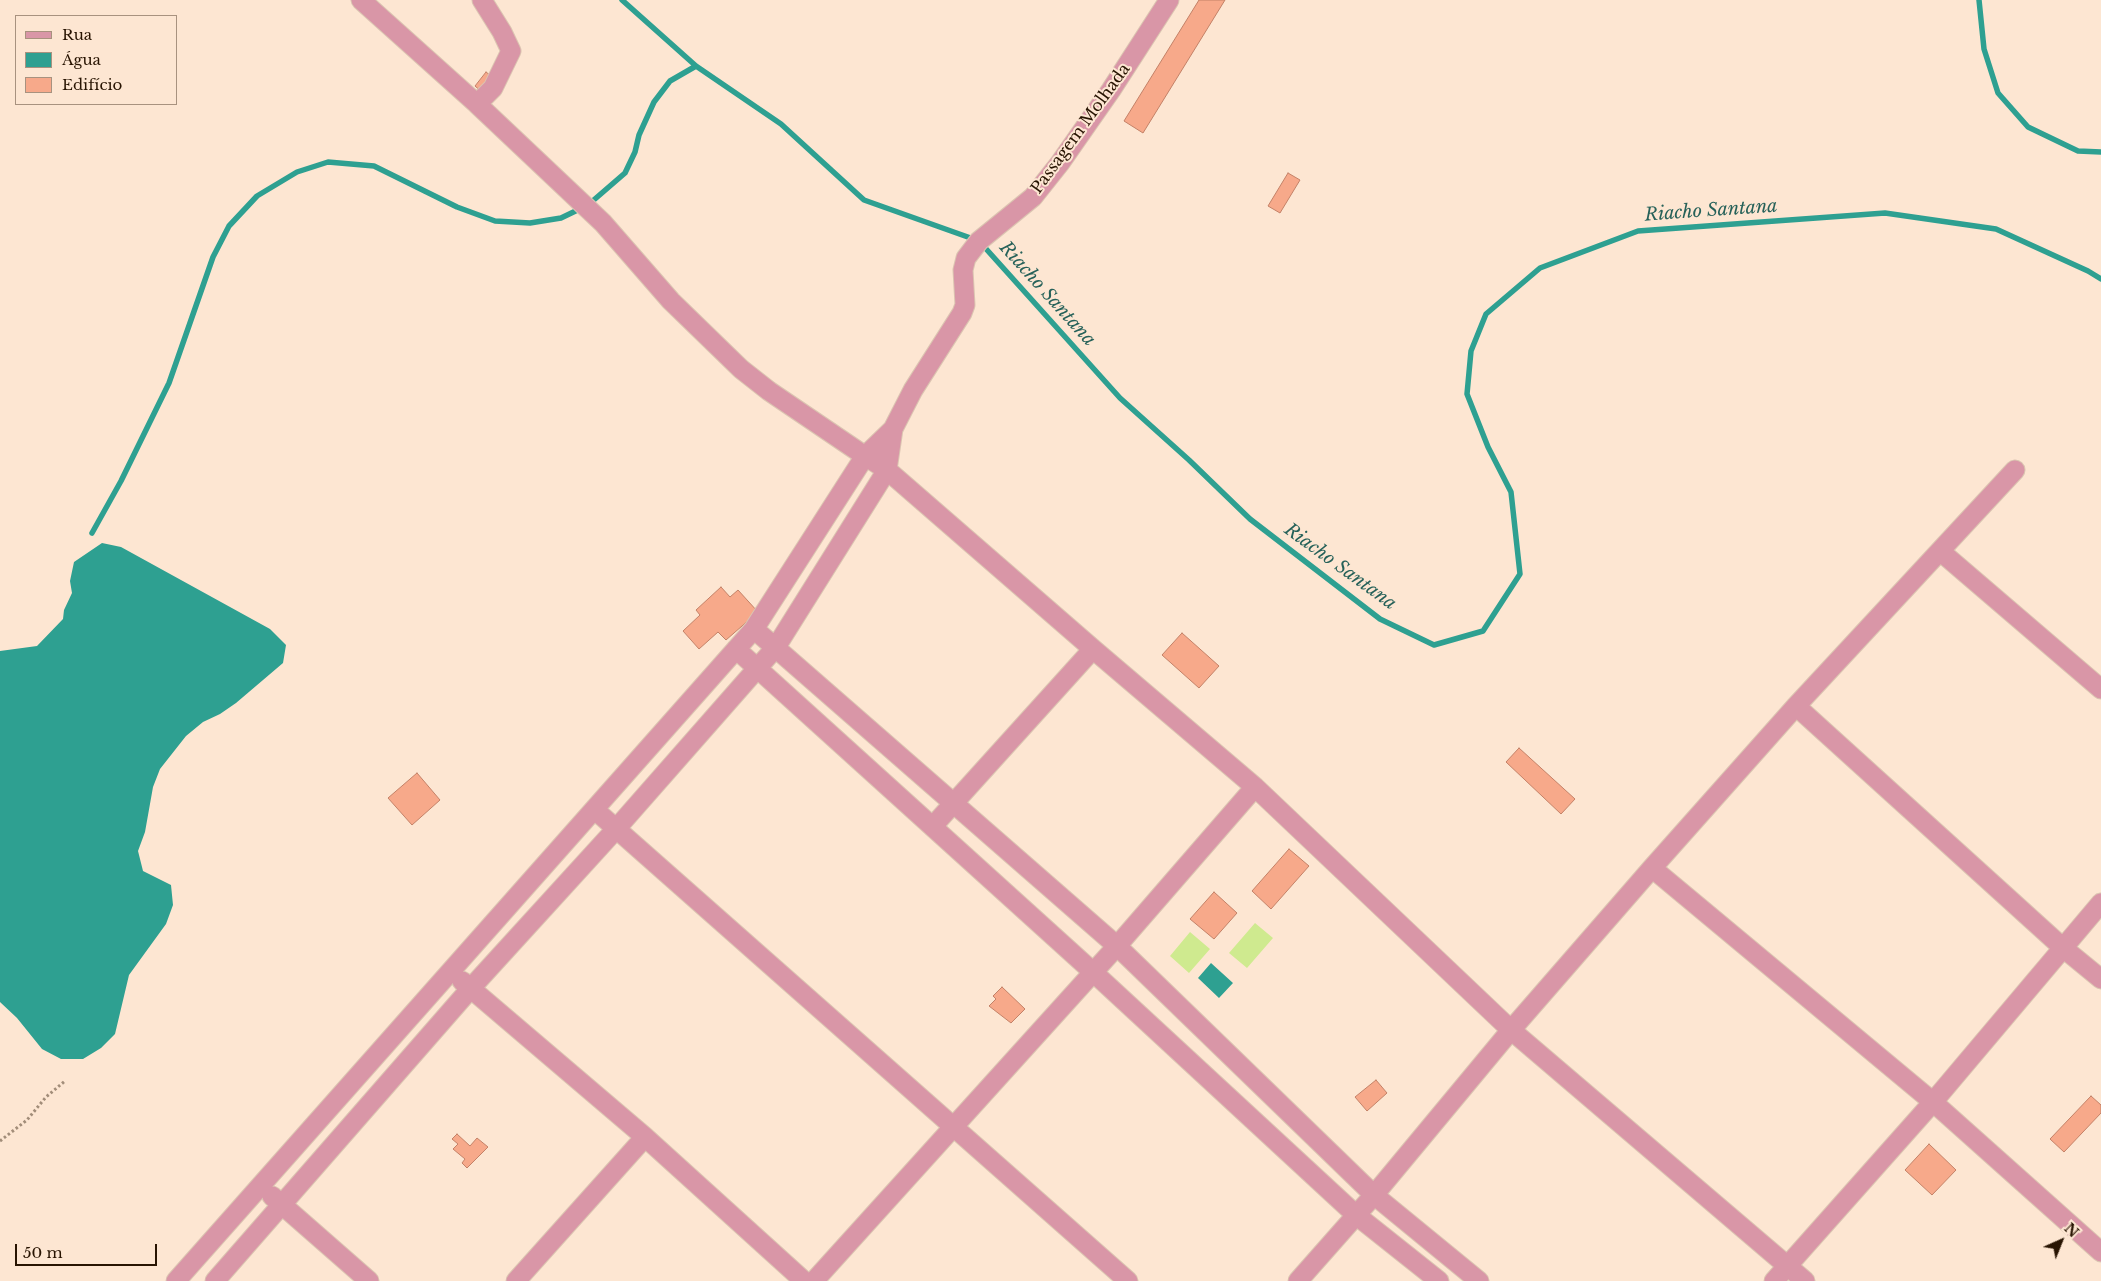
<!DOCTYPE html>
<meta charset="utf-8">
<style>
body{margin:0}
#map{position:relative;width:2101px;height:1281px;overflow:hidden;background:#fde6d2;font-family:"Libre Baskerville",serif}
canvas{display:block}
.legend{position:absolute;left:15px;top:15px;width:162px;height:90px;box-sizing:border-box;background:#fde6d2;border:1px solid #a8927f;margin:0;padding:6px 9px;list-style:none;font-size:15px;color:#281402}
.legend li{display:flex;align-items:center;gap:10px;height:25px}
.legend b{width:25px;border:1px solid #a8927f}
.north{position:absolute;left:2036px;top:1216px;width:50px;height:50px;-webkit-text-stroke:4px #fde6d2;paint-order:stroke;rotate:44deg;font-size:14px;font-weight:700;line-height:20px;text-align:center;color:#281402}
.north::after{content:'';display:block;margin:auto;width:18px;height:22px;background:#281402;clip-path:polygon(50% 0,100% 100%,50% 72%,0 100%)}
.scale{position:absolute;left:15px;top:1244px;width:142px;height:22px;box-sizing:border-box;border:2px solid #281402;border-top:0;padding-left:6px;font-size:15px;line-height:18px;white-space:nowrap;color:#281402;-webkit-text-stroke:4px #fde6d2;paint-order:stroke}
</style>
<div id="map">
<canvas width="2101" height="1281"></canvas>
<ul class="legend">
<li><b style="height:6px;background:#d996a7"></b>Rua</li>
<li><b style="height:14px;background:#2ea091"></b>Água</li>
<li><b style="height:14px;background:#f7a98a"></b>Edifício</li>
</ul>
<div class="north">N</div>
<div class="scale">50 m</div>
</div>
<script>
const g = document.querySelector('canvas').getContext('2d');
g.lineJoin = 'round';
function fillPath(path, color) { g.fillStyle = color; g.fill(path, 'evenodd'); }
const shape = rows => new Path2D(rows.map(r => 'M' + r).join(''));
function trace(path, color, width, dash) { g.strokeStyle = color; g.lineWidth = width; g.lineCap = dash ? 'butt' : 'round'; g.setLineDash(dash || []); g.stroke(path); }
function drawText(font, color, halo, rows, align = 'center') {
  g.font = font + ' "Libre Baskerville",serif'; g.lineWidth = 4; g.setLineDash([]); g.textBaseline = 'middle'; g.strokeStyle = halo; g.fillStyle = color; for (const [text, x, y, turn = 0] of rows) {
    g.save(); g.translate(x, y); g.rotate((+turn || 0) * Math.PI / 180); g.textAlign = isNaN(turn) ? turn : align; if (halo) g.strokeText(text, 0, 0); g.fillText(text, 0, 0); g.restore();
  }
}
const green = shape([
 [1255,923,1273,938,1247,968,1229,953],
 [1190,932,1210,949,1189,973,1170,956]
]);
const water = shape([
 [102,543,121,547,270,629,286,645,283,663,236,703,220,714,203,722,186,736,160,769,153,787,145,832,138,851,143,871,171,885,173,905,166,924,129,975,115,1034,101,1048,83,1059,61,1059,42,1049,17,1018,0,1002,0,651,37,646,63,619,64,610,72,593,70,581,74,562],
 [1211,963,1233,983,1219,998,1198,978]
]);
const stream = shape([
 [622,0,696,66,781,124,864,200,979,241,1120,398,1189,460,1250,519,1380,619,1434,645,1483,631,1520,574,1511,492,1488,447,1467,394,1471,351,1486,314,1540,268,1638,231,1885,213,1996,229,2088,271,2101,279],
 [1979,0,1984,49,1998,93,2028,127,2078,151,2101,152],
 [92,533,121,481,169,383,213,257,229,226,257,196,297,172,328,162,374,166,457,207,495,221,530,223,561,218,588,205,625,173,635,152,639,135,654,102,670,81,696,66]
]);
const building = shape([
 [1199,0,1225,0,1143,133,1124,121,1199,0],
 [486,72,495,79,483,93,475,86,486,72],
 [1288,173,1300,180,1280,213,1268,206,1288,173],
 [721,587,730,597,738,590,758,612,726,640,718,632,699,649,683,631,700,615,696,610,721,587],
 [1182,633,1219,666,1199,688,1162,655,1182,633],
 [1519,748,1575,799,1561,814,1506,762,1519,748],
 [417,773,440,800,412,825,388,798,417,773],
 [1289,849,1309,866,1271,909,1252,891,1289,849],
 [1214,892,1237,913,1214,939,1190,919,1214,892],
 [1002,987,1025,1009,1011,1023,989,1006,996,999,993,996,1002,987],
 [1376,1080,1387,1093,1367,1111,1355,1097,1376,1080],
 [2091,1096,2101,1105,2101,1113,2064,1152,2050,1139,2091,1096],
 [457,1134,470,1146,477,1138,488,1147,467,1168,462,1163,465,1159,453,1149,458,1144,452,1139,457,1134],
 [1929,1144,1956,1170,1932,1195,1905,1170,1929,1144]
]);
const path = shape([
 [0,1141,27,1120,46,1097,65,1081]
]);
const minor = shape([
 [361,0,477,104,603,223,671,301,741,369,769,391,865,456,887,470,1093,649,1255,787,1511,1030,1805,1281],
 [477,104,493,88,511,51,502,32,482,0],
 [1940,551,2101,689],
 [754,629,1117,946,1374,1195,1479,1281],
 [736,649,1093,972,1356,1215,1439,1281],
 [1796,706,2062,947,2101,979],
 [595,810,1128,1281],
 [933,826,1093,649],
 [1652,868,1933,1102,2101,1252],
 [462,981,645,1137,804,1281],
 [272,1196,369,1281],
 [176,1281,754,629,865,456,893,429],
 [215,1281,471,988,616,829,776,647,887,470,893,429,913,390,962,313,965,305,963,270,966,258,979,241,1033,197,1060,163,1111,90,1169,0],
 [516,1281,645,1137],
 [814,1281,1117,946,1255,787],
 [1298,1281,1374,1195,1511,1030,1652,868,1796,706,2015,470],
 [1774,1281,1933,1102,2101,903]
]);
const streetNames = [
 ["Passagem Molhada",1081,129,-54]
];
const waterNames = [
 ["Riacho Santana",1711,211,-4],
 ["Riacho Santana",1047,294,48],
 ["Riacho Santana",1340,567,36]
];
fillPath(green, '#cfea8f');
fillPath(water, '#2ea091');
trace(stream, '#2ea091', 5.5);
fillPath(building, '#f7a98a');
trace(building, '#c38167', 1);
trace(minor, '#dbc4b1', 21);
trace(path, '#a28d79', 3, [2.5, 2.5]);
trace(minor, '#d996a7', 19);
drawText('16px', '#281402', '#fde6d2', streetNames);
drawText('italic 18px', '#266159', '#fde6d2', waterNames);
</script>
